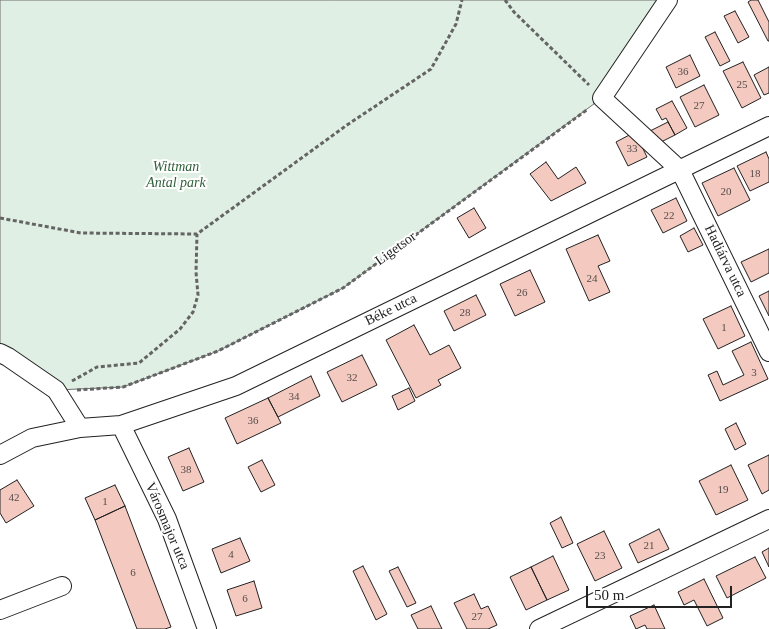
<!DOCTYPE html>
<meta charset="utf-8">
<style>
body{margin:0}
#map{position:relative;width:769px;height:629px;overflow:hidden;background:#fff;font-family:"Times New Roman",serif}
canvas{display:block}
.scale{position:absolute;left:586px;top:586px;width:146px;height:22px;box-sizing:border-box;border:2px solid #222;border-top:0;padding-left:6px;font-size:15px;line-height:18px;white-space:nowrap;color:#222;-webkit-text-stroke:4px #fff;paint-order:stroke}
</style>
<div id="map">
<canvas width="769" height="629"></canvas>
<div class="scale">50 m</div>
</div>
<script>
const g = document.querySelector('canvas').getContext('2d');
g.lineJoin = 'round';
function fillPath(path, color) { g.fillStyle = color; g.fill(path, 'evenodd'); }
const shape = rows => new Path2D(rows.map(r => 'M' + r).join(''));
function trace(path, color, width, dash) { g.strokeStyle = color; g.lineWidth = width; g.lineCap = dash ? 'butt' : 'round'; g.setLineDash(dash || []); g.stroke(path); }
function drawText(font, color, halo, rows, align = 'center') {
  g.font = font + ' "Times New Roman",serif'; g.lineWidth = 4; g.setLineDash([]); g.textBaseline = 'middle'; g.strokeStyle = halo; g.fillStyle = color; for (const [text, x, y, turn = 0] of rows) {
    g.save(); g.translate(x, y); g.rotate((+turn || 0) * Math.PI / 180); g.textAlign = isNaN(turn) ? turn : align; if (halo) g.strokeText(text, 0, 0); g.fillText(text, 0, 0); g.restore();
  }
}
const green = shape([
 [0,0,668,0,602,98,343,288,218,351,123,387,56,390,0,353,0,0]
]);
const building = shape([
 [751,0,758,0,769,22,769,41,768,41,748,2,751,0],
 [735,11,749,37,738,43,724,16,735,11],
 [715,32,730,61,720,66,705,37,715,32],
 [690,55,700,76,676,88,666,67,690,55],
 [743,62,761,98,742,108,723,71,743,62],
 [769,67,769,93,764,95,754,75,769,67],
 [704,85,719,115,695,127,680,97,704,85],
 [672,101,687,128,675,135,666,118,662,120,656,109,672,101],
 [668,122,675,135,657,144,650,131,668,122],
 [635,132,647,157,628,166,616,142,635,132],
 [766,152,769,159,769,182,750,191,737,166,766,152],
 [546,162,558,179,576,167,586,183,551,201,530,174,546,162],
 [734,168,750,200,718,216,702,183,734,168],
 [676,198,687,221,663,233,651,210,676,198],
 [474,208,486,228,469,238,457,218,474,208],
 [694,228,703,245,688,252,680,236,694,228],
 [598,235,610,261,598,266,610,292,589,301,566,249,598,235],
 [769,249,769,273,751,282,741,262,769,249],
 [530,270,545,302,515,316,500,284,530,270],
 [769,291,769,316,759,296,769,291],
 [476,295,486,315,454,331,444,311,476,295],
 [731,306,745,336,718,349,703,319,731,306],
 [414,325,430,355,449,345,461,368,438,380,441,385,416,398,386,340,414,325],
 [751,342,768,379,720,401,708,375,717,371,723,385,744,375,732,351,751,342],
 [362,355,377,385,342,402,327,372,362,355],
 [311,376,320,396,278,417,268,398,311,376],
 [409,388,415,401,398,410,392,396,409,388],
 [268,398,281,423,237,444,225,418,268,398],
 [736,423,746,444,735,450,725,429,736,423],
 [189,448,204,482,183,491,168,457,189,448],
 [769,455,769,490,762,494,748,465,769,455],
 [262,460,275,485,261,492,248,467,262,460],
 [731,465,748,500,716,515,699,481,731,465],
 [17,480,34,506,6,523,0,513,0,490,17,480],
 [115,485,125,506,95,520,85,498,115,485],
 [125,506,171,627,165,629,137,629,95,520,125,506],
 [561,517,573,543,562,548,550,523,561,517],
 [659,529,669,549,638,563,629,544,659,529],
 [604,531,622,568,595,581,577,544,604,531],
 [240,538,250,561,221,573,212,549,240,538],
 [769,548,769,567,762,552,769,548],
 [553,556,569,590,547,600,531,567,553,556],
 [755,557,766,578,727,598,716,576,755,557],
 [363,566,387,614,376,620,353,571,363,566],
 [398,567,416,603,407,607,389,571,398,567],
 [531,567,547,600,526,610,510,577,531,567],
 [704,579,723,618,707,626,694,600,684,605,678,592,704,579],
 [254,581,262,608,236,616,227,590,254,581],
 [474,594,481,609,488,606,497,625,488,629,467,629,454,603,474,594],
 [654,605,665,629,647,629,645,625,636,629,630,616,654,605],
 [431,606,442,629,418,629,411,615,431,606]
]);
const path = shape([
 [505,0,514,12,589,85],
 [0,218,81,233,197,234,347,125,431,69,456,24,462,0],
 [72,381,97,367,139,363,180,329,193,312,198,295,196,272,197,234],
 [77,390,123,387,218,351,343,288,588,109]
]);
const street = shape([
 [668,0,602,98,680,170,769,352],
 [0,353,8,357,56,390,80,428],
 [121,425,167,519,207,629],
 [0,455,32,438,80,428,121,425,236,386,769,126],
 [0,610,62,586],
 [539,629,769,519]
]);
const numberNames = [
 ["36",683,72],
 ["25",742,85],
 ["27",699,106],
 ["33",632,149],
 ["18",755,174],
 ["20",726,192],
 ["22",669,216],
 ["24",592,279],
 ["26",522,293],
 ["28",465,313],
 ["1",724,328],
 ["3",754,373],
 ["32",352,378],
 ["34",294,397],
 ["36",253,421],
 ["38",186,470],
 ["19",723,490],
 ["42",14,498],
 ["1",105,502],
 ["21",649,546],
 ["4",231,555],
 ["23",600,556],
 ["6",133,573],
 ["6",245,599],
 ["27",477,617]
];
const parkNames = [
 ["Wittman",176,167],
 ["Antal park",176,183]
];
const streetNames = [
 ["Ligetsor",396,249,-36],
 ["Hadiárva utca",725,261,64],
 ["Béke utca",391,310,-26],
 ["Városmajor utca",167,526,67]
];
fillPath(green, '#e0efe3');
trace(green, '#6f6f6f', 1);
fillPath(building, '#f3c9c0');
trace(building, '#222', 1);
trace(street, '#222', 20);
trace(path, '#646464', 3, [4, 2.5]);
trace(street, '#fff', 18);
drawText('11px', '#564c4a', null, numberNames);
drawText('italic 14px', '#2f5e38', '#fff', parkNames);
drawText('14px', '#222', '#fff', streetNames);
</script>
